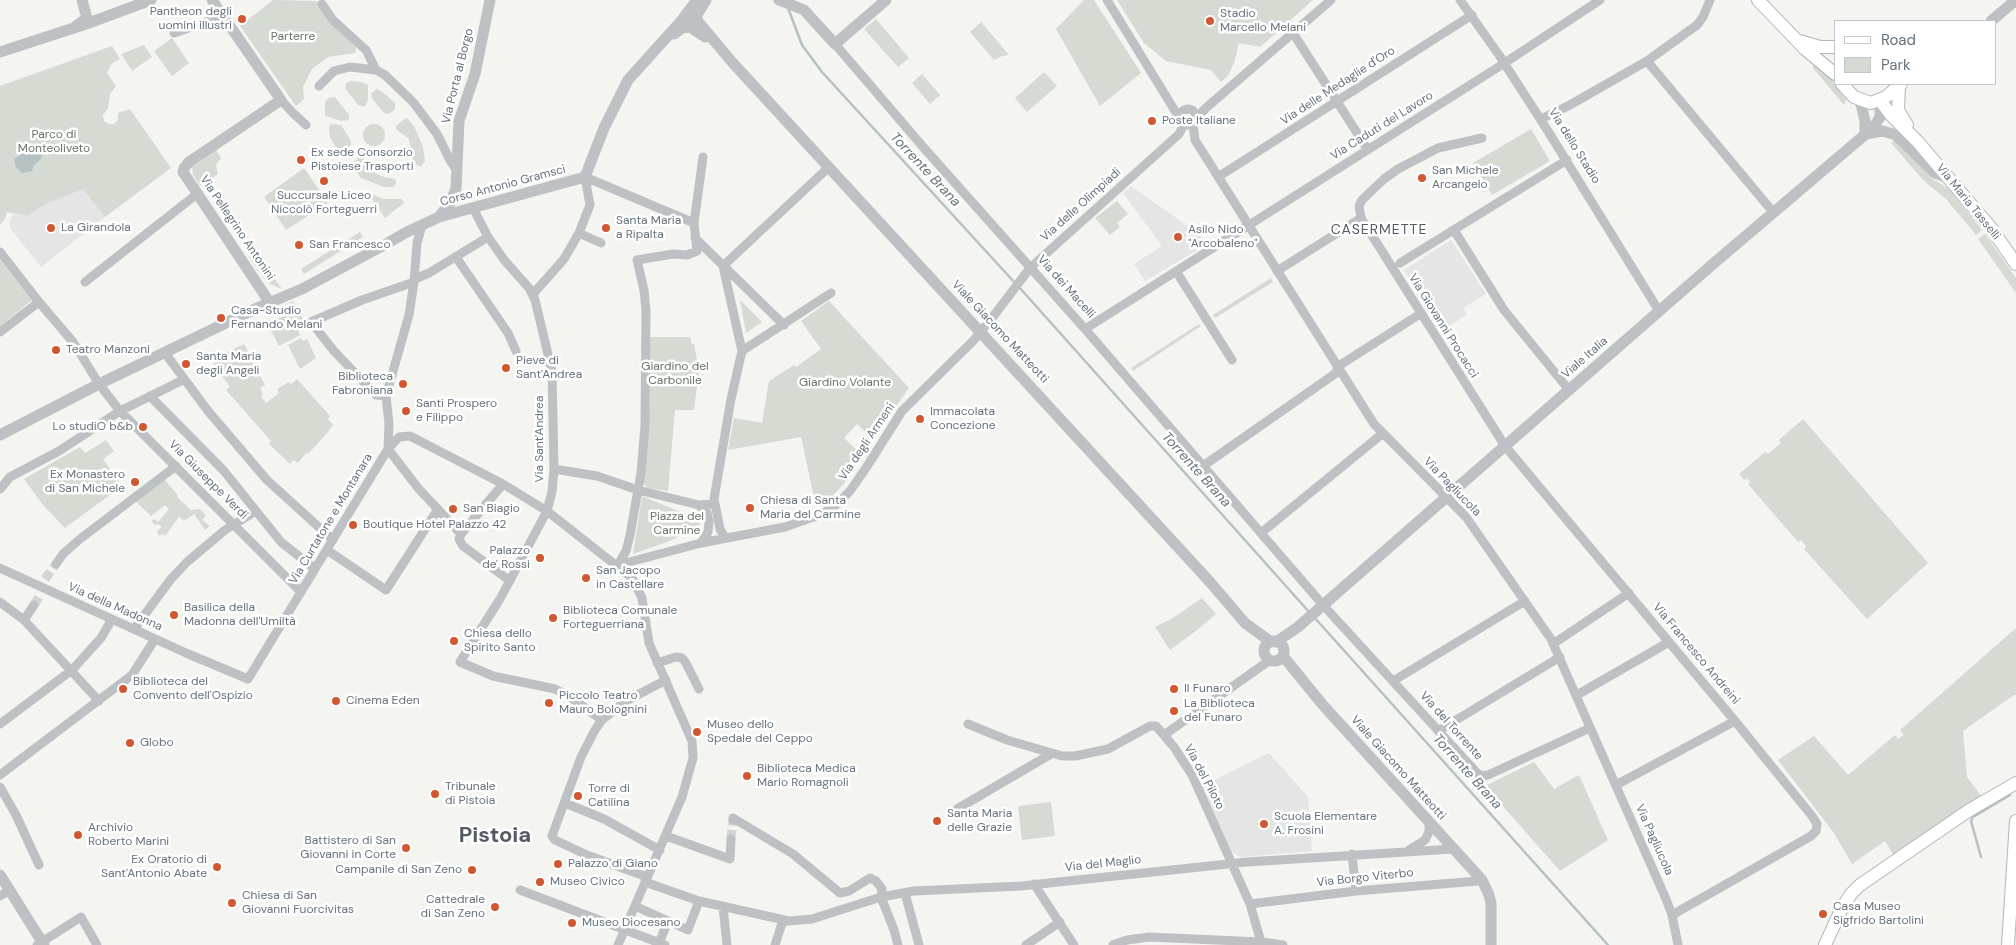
<!DOCTYPE html>
<meta charset="utf-8">
<style>
body{margin:0}
#map{position:relative;width:2016px;height:945px;overflow:hidden;background:#f4f4f0;font-family:"DM Sans",sans-serif}
canvas{display:block}
.legend{position:absolute;left:1834px;top:20px;width:162px;height:65px;box-sizing:border-box;background:#fff;border:1px solid #c1c7cb;margin:0;padding:6px 9px;list-style:none;font-size:15px;color:#65737e}
.legend li{display:flex;align-items:center;gap:10px;height:25px}
.legend b{width:25px;border:1px solid #c1c7cb}
</style>
<div id="map">
<canvas width="2016" height="945"></canvas>
<ul class="legend">
<li><b style="height:6px;background:#fff"></b>Road</li>
<li><b style="height:14px;background:#d5dad2"></b>Park</li>
</ul>
</div>
<script>
const g = document.querySelector('canvas').getContext('2d');
g.lineJoin = 'round';
function fillPath(path, color) { g.fillStyle = color; g.fill(path, 'evenodd'); }
const shape = rows => new Path2D(rows.map(r => 'M' + r).join(''));
function trace(path, color, width, dash) { g.strokeStyle = color; g.lineWidth = width; g.lineCap = dash ? 'butt' : 'round'; g.setLineDash(dash || []); g.stroke(path); }
function drawText(font, color, halo, rows, align = 'center') {
  g.font = font + ' "DM Sans",sans-serif'; g.lineWidth = 5; g.setLineDash([]); g.textBaseline = 'middle'; g.strokeStyle = halo; g.fillStyle = color; for (const [text, x, y, turn = 0] of rows) {
    g.save(); g.translate(x, y); g.rotate((+turn || 0) * Math.PI / 180); g.textAlign = isNaN(turn) ? turn : align; if (halo) g.strokeText(text, 0, 0); g.fillText(text, 0, 0); g.restore();
  }
}
const built = shape([
 [1131,186,1175,217,1209,243,1145,281,1134,264,1162,246,1123,193],
 [83,189,105,217,41,267,10,228,11,227,9,224,13,214,27,216,44,205],
 [1451,240,1486,294,1463,308,1467,315,1442,330,1404,270],
 [1269,753,1308,797,1312,851,1241,857,1231,852,1201,787]
]);
const green = shape([
 [273,0,317,1,327,17,357,44,355,53,328,57,312,69,303,87,304,99,296,106,240,26],
 [1084,0,1094,0,1141,73,1100,106,1056,29],
 [1117,0,1313,0,1260,47,1239,43,1234,63,1228,76,1221,82,1211,70,1166,61,1144,43],
 [876,19,909,58,898,67,864,29],
 [981,22,1009,55,1002,56,994,60,970,32],
 [172,38,189,63,172,76,154,51],
 [144,45,152,57,132,71,121,54],
 [112,46,120,59,111,64,107,73,116,86,110,94,108,109,103,115,104,121,109,124,114,124,118,120,118,113,130,109,171,168,105,217,83,189,44,205,27,216,7,212,5,219,0,225,0,86],
 [1814,65,1830,76,1846,100,1844,105,1812,67],
 [1044,72,1057,86,1027,112,1015,98],
 [922,74,940,95,930,104,912,83],
 [351,81,361,82,368,85,368,100,365,107,358,105,345,88,346,83],
 [377,89,385,94,395,103,395,109,389,114,384,113,372,99,371,93],
 [335,97,349,115,349,120,342,121,325,116,325,102,329,98],
 [406,118,408,119,414,126,423,147,425,161,421,167,413,163,409,139,396,129,396,126],
 [331,124,341,125,351,141,351,145,342,152,336,148,330,137,329,127],
 '363 135a11 11 0 1 1 22 0a11 11 0 1 1-22 0Z',
 [1531,129,1550,161,1492,195,1473,163],
 [1895,139,1933,179,1949,189,1982,230,1976,235,1946,199,1923,180,1891,143],
 [216,150,221,158,216,165,218,174,200,186,193,174,192,167],
 [360,156,364,159,373,172,384,177,395,179,396,182,394,187,384,187,361,178,355,170,353,163],
 [304,168,328,203,286,230,264,197],
 [367,192,383,199,402,199,404,203,385,218],
 [1117,201,1128,214,1117,223,1120,227,1110,235,1095,218],
 [360,232,363,237,304,274,301,269],
 [1985,234,2016,278,2016,293,1978,239],
 [257,247,267,263,262,266,272,281,275,279,282,289,266,282,247,254],
 [0,260,32,300,0,326],
 [1271,278,1273,282,1215,318,1213,315],
 [740,300,762,322,746,333],
 [293,301,307,326,298,331,300,335,279,346,268,325,286,314,285,312,289,310,286,304],
 [829,301,909,388,873,439,857,424,844,438,860,453,856,464,848,479,829,500,816,506,801,437,728,450,734,418,762,423,769,381,794,365,796,367,821,349,801,321],
 [1199,324,1201,326,1133,371,1131,368],
 [650,337,690,337,692,344,694,344,699,371,694,410,675,410,668,491,647,488,643,482,650,398],
 [301,338,303,341,307,339,316,358,300,369,288,345],
 [244,344,265,385,260,388,263,394,261,396,266,403,279,393,277,389,289,382,291,384,297,379,330,416,328,419,333,425,328,432,308,454,306,453,298,463,293,460,290,464,269,444,271,441,226,390,230,387,211,360],
 [1803,419,1928,563,1867,619,1804,549,1806,546,1801,540,1798,542,1748,484,1750,482,1747,478,1744,480,1739,474,1765,452,1768,454,1781,443,1779,440],
 [106,440,114,451,103,459,122,486,65,528,43,505,24,479,80,447,85,453],
 [164,479,177,494,178,498,191,510,200,509,206,515,202,520,210,526,205,530,194,514,184,521,179,517,165,536,163,534,159,536,157,531,162,527,158,524,155,525,151,521,154,519,158,522,169,509,165,505,151,516,135,501],
 [642,496,695,518,700,522,699,527,667,542,633,554],
 [1202,598,1216,614,1196,631,1170,650,1155,627,1173,618],
 [2016,628,2016,695,2014,695,1963,731,1967,777,1982,797,1894,856,1885,841,1852,864,1834,833,1778,760,1814,736,1848,775,1895,735,1898,739,1904,735,1900,730],
 [1534,762,1554,789,1579,775,1608,840,1560,871,1485,786],
 [1051,802,1055,836,1022,840,1018,806]
]);
const water = shape([
 [21,147,25,147,29,151,37,149,43,150,41,159,34,165,32,171,22,173,16,167,14,159,20,155]
]);
const stream = shape([
 [788,8,802,45,822,72,1015,283],
 [1019,287,1310,613],
 [1314,617,1608,945],
 [1981,857,1971,821,1973,817,2010,795]
]);
const minorTunnel = shape([
 [45,579,56,564],
 [34,605,41,594],
 [731,839,733,820]
]);
const minor = shape([
 [1107,0,1180,119],
 [1460,0,1499,55,1546,128,1659,311],
 [322,4,333,20,366,50,376,70],
 [174,33,224,16],
 [1293,33,1368,150],
 [835,44,924,148,1085,329,1323,605,1478,774,1482,776,1488,775,1590,728],
 [1647,61,1773,212],
 [319,86,334,71,350,67,376,70,385,75,413,102,437,134,451,162,456,169],
 [281,100,293,113,306,125],
 '1180 117a8 8 0 1 1 16 0a8 8 0 1 1-16 0Z',
 [1196,118,1207,107,1331,0],
 [1541,119,1568,106,1647,61,1697,25,1703,17,1710,0],
 [1193,124,1195,140,1374,424,1466,517,1551,639,1666,899,1672,915,1678,945],
 [1482,138,1438,148,1398,169,1384,179,1362,200,1359,206,1361,218,1505,446,1735,721,1812,816,1817,824,1816,831,1811,836,1672,915],
 [585,177,694,223],
 [1218,177,1472,15],
 [473,208,488,237,505,261,529,288,535,300,552,371,554,469,552,492,547,511,500,599,460,662,493,676,555,689,567,695,602,720],
 [1454,230,1504,310,1569,390],
 [579,233,601,243],
 [695,238,784,325],
 [0,252,39,302,73,342,99,384,120,411,301,592],
 [456,257,508,333,516,351],
 [1400,263,1567,160],
 [723,266,829,167],
 [723,266,742,351],
 [1176,271,1232,360],
 [1277,271,1361,218],
 [415,279,429,273,488,237],
 [85,282,197,194],
 [533,294,564,259,579,233,590,205,585,177],
 [1085,329,1500,66,1600,0],
 [0,332,39,302],
 [165,353,208,411,267,480,333,540],
 [1337,367,1420,314],
 [150,396,224,471,281,542,315,569],
 [386,396,376,395,334,351,311,322,362,300,414,282],
 [388,449,389,424,386,396,409,315,414,282,417,243,422,226],
 [388,449,418,488,461,534],
 [1203,466,1339,371],
 [554,469,597,476,638,490,699,505,714,504],
 [503,484,461,534,459,539,463,546,510,581],
 [0,489,10,477,59,451,120,411,183,380],
 [699,505,707,513,709,522,708,532,701,543],
 [1261,533,1382,434],
 [725,538,720,529,714,499,731,399,742,351,831,293],
 [327,550,386,590,438,509],
 [56,564,63,554,80,539,176,466],
 [618,565,701,543,785,527,822,514,837,504,850,491,866,468,902,411,973,341,992,318,1030,268,1168,144,1179,134,1184,124],
 [618,565,626,551,630,535,641,473,645,425,646,310,644,290,637,260,673,254,687,255,697,251,694,223,703,157],
 [0,568,186,653,248,679,388,449,399,437,410,436,503,484,547,511,632,578,642,598,649,643,692,741,693,758,682,797,618,945],
 [0,602,24,620,99,701],
 [24,620,34,605],
 [134,629,171,579,187,562,225,530,256,511],
 [1553,644,1629,593],
 [657,663,676,657,682,658,686,663,699,689],
 [1393,681,1525,601],
 [1577,695,1669,642],
 [0,724,72,670,101,638,112,619],
 [968,724,1007,740,1062,756,1075,756,1108,749,1150,726,1156,726,1174,747,1192,775,1250,904,1261,942],
 [1438,731,1560,657],
 [1164,735,1270,660],
 [0,775,132,675,155,639],
 [1616,785,1735,721],
 [0,787,16,815,39,865],
 [565,803,604,819,660,850],
 [957,809,1051,754],
 [733,820,733,818,793,854,840,893,849,891,870,878,876,881,882,889,881,897,894,930,898,945],
 [666,836,730,859,731,839],
 [1409,850,1425,840,1429,832,1429,823],
 [1352,854,1356,891],
 [647,877,587,855,555,840,552,836,581,757,595,730,602,720,626,701,666,680],
 [645,882,699,901,789,921,812,919,881,897,914,891,1021,886,1247,862,1453,849],
 [1034,884,1074,945],
 [520,890,665,945],
 [905,893,919,945],
 [0,896,10,890],
 [1250,904,1356,891,1478,881],
 [635,906,688,930,699,901],
 [723,907,727,945],
 [659,943,668,921],
 [37,945,81,917,97,945],
 [775,945,783,920],
 [1026,945,1060,922],
 [1113,945,1127,940,1149,937,1261,942,1283,945]
]);
const tertiary = shape([
 [212,0,281,100,189,162,184,168,183,172,270,303],
 [697,0,684,17,684,23,689,27,693,26,698,13,706,0],
 [779,0,804,10,835,44,886,0],
 [696,19,732,62,1210,582,1245,623,1271,642],
 [1991,21,2016,0],
 [76,26,87,18,82,0],
 [674,34,682,28,690,27,705,37],
 [0,52,86,24,151,0],
 [1860,100,1865,121,1865,134],
 [1865,134,1883,131,1896,135,1935,173,1949,178],
 [439,217,450,203,456,189,459,121,475,74,490,0],
 [0,435,99,384,257,308,302,289,388,243,405,233,439,217,585,177,604,128,628,80,683,19],
 '1264 651a10 10 0 1 1 20 0a10 10 0 1 1-20 0Z',
 [1276,642,1298,627,1713,264,1874,127,1880,117,1880,100],
 [1283,656,1322,704,1482,880,1489,895,1491,903,1491,945],
 [0,875,44,945]
]);
const secondary = shape([
 [1758,0,1805,49,1835,74],
 [1800,41,1820,47,1835,47],
 [1842,84,1854,97,1871,103,1886,97,1901,84],
 [1899,86,1898,110,1907,125],
 [1880,100,1891,115,1918,142,1991,228,2016,264],
 [1825,945,1842,908,1851,894,1860,885,1968,811,2016,783],
 [2008,945,2016,821]
]);
const markers = [
 [242,19,5,"#d15732"],
 [1210,21,5,"#d15732"],
 [1152,121,5,"#d15732"],
 [301,160,5,"#d15732"],
 [1422,178,5,"#d15732"],
 [324,181,5,"#d15732"],
 [51,228,5,"#d15732"],
 [606,228,5,"#d15732"],
 [1178,237,5,"#d15732"],
 [299,245,5,"#d15732"],
 [221,318,5,"#d15732"],
 [56,350,5,"#d15732"],
 [186,364,5,"#d15732"],
 [506,368,5,"#d15732"],
 [403,384,5,"#d15732"],
 [406,411,5,"#d15732"],
 [920,419,5,"#d15732"],
 [143,427,5,"#d15732"],
 [135,482,5,"#d15732"],
 [750,508,5,"#d15732"],
 [453,509,5,"#d15732"],
 [353,525,5,"#d15732"],
 [540,558,5,"#d15732"],
 [586,578,5,"#d15732"],
 [174,615,5,"#d15732"],
 [553,618,5,"#d15732"],
 [454,641,5,"#d15732"],
 [123,689,5,"#d15732"],
 [1174,689,5,"#d15732"],
 [336,701,5,"#d15732"],
 [549,703,5,"#d15732"],
 [1174,711,5,"#d15732"],
 [697,732,5,"#d15732"],
 [130,743,5,"#d15732"],
 [747,776,5,"#d15732"],
 [435,794,5,"#d15732"],
 [578,796,5,"#d15732"],
 [937,821,5,"#d15732"],
 [1264,824,5,"#d15732"],
 [78,835,5,"#d15732"],
 [406,848,5,"#d15732"],
 [558,864,5,"#d15732"],
 [217,867,5,"#d15732"],
 [472,870,5,"#d15732"],
 [540,882,5,"#d15732"],
 [232,903,5,"#d15732"],
 [495,907,5,"#d15732"],
 [1823,914,5,"#d15732"],
 [572,923,5,"#d15732"]
];
const poiNames = [
 ["Pantheon degli",232,12,"right"],
 ["uomini illustri",232,26,"right"],
 ["Stadio",1220,14],
 ["Marcello Melani",1220,28],
 ["Poste Italiane",1162,121],
 ["Ex sede Consorzio",311,153],
 ["Pistoiese Trasporti",311,167],
 ["San Michele",1432,171],
 ["Arcangelo",1432,185],
 ["Succursale Liceo",324,196,"center"],
 ["Niccolò Forteguerri",324,210,"center"],
 ["Santa Maria",616,221],
 ["a Ripalta",616,235],
 ["La Girandola",61,228],
 ["Asilo Nido",1188,230],
 ["\"Arcobaleno\"",1188,244],
 ["San Francesco",309,245],
 ["Casa-Studio",231,311],
 ["Fernando Melani",231,325],
 ["Teatro Manzoni",66,350],
 ["Santa Maria",196,357],
 ["degli Angeli",196,371],
 ["Pieve di",516,361],
 ["Sant'Andrea",516,375],
 ["Biblioteca",393,377,"right"],
 ["Fabroniana",393,391,"right"],
 ["Santi Prospero",416,404],
 ["e Filippo",416,418],
 ["Immacolata",930,412],
 ["Concezione",930,426],
 ["Lo studiO b&b",133,427,"right"],
 ["Ex Monastero",125,475,"right"],
 ["di San Michele",125,489,"right"],
 ["Chiesa di Santa",760,501],
 ["Maria del Carmine",760,515],
 ["San Biagio",463,509],
 ["Boutique Hotel Palazzo 42",363,525],
 ["Palazzo",530,551,"right"],
 ["de' Rossi",530,565,"right"],
 ["San Jacopo",596,571],
 ["in Castellare",596,585],
 ["Basilica della",184,608],
 ["Madonna dell'Umiltà",184,622],
 ["Biblioteca Comunale",563,611],
 ["Forteguerriana",563,625],
 ["Chiesa dello",464,634],
 ["Spirito Santo",464,648],
 ["Biblioteca del",133,682],
 ["Convento dell'Ospizio",133,696],
 ["Il Funaro",1184,689],
 ["Piccolo Teatro",559,696],
 ["Mauro Bolognini",559,710],
 ["Cinema Eden",346,701],
 ["La Biblioteca",1184,704],
 ["del Funaro",1184,718],
 ["Museo dello",707,725],
 ["Spedale del Ceppo",707,739],
 ["Globo",140,743],
 ["Biblioteca Medica",757,769],
 ["Mario Romagnoli",757,783],
 ["Tribunale",445,787],
 ["di Pistoia",445,801],
 ["Torre di",588,789],
 ["Catilina",588,803],
 ["Santa Maria",947,814],
 ["delle Grazie",947,828],
 ["Scuola Elementare",1274,817],
 ["A. Frosini",1274,831],
 ["Archivio",88,828],
 ["Roberto Marini",88,842],
 ["Battistero di San",396,841,"right"],
 ["Giovanni in Corte",396,855,"right"],
 ["Ex Oratorio di",207,860,"right"],
 ["Sant'Antonio Abate",207,874,"right"],
 ["Palazzo di Giano",568,864],
 ["Campanile di San Zeno",462,870,"right"],
 ["Museo Civico",550,882],
 ["Chiesa di San",242,896],
 ["Giovanni Fuorcivitas",242,910],
 ["Cattedrale",485,900,"right"],
 ["di San Zeno",485,914,"right"],
 ["Casa Museo",1833,907],
 ["Sigfrido Bartolini",1833,921],
 ["Museo Diocesano",582,923]
];
const parkNames = [
 ["Parterre",293,37],
 ["Parco di",54,135],
 ["Monteoliveto",54,149],
 ["Giardino del",675,367],
 ["Carbonile",675,381],
 ["Giardino Volante",845,383],
 ["Piazza del",677,517],
 ["Carmine",677,531]
];
const streetNames = [
 ["Via Porta al Borgo",458,76,-76],
 ["Via delle Medaglie d'Oro",1338,86,-33],
 ["Via Caduti del Lavoro",1382,126,-32],
 ["Via dello Stadio",1574,146,58],
 ["Corso Antonio Gramsci",503,186,-15],
 ["Via Maria Tasselli",1968,202,51],
 ["Via delle Olimpiadi",1081,205,-42],
 ["Via Pellegrino Antonini",237,228,56],
 ["Via dei Macelli",1066,287,48],
 ["Via Giovanni Procacci",1443,326,58],
 ["Viale Giacomo Matteotti",1000,332,47],
 ["Viale Italia",1585,358,-41],
 ["Via Sant'Andrea",540,439,-90],
 ["Via degli Armeni",867,442,-56],
 ["Via Giuseppe Verdi",208,480,45],
 ["Via Pagliucola",1452,487,46],
 ["Via Curtatone e Montanara",331,519,-59],
 ["Via della Madonna",115,607,24],
 ["Via Francesco Andreini",1696,654,50],
 ["Via del Torrente",1451,726,48],
 ["Viale Giacomo Matteotti",1398,768,48],
 ["Via del Piloto",1204,777,62],
 ["Via Pagliucola",1654,840,66],
 ["Via del Maglio",1103,864,-6],
 ["Via Borgo Viterbo",1365,878,-6]
];
const waterNames = [
 ["Torrente Brana",925,170,47],
 ["Torrente Brana",1196,470,48],
 ["Torrente Brana",1467,772,48]
];
const neighbourhoodNames = [
 ["CASERMETTE",1379,230]
];
const townNames = [
 ["Pistoia",495,836]
];
fillPath(built, '#e4e5e4');
fillPath(green, '#d5dad2');
fillPath(water, '#b6c1c4');
trace(stream, '#b6c1c4', 2.5);
trace(minorTunnel, '#d0d4d4', 9, [9, 4.5]);
trace(secondary, '#b2b6ba', 14);
trace(minor, '#bdc1c4', 9);
trace(tertiary, '#bdc1c4', 11);
trace(secondary, '#fff', 12);
for (const [x, y, r, color] of markers) { const dot = new Path2D(); dot.arc(x, y, r, 0, 2 * Math.PI); g.fillStyle = color; g.fill(dot); trace(dot, '#fff', 2); }
drawText('12px', '#65737e', '#fff', poiNames, 'left');
drawText('12px', '#677664', '#fff', parkNames);
drawText('12px', '#65737e', '#fff', streetNames);
drawText('italic 14px', '#61757c', '#fff', waterNames);
g.letterSpacing = '1px';
drawText('14px', '#535c64', '#fff', neighbourhoodNames);
g.letterSpacing = '0px';
drawText('bold 22px', '#535c64', '#fff', townNames);
</script>
